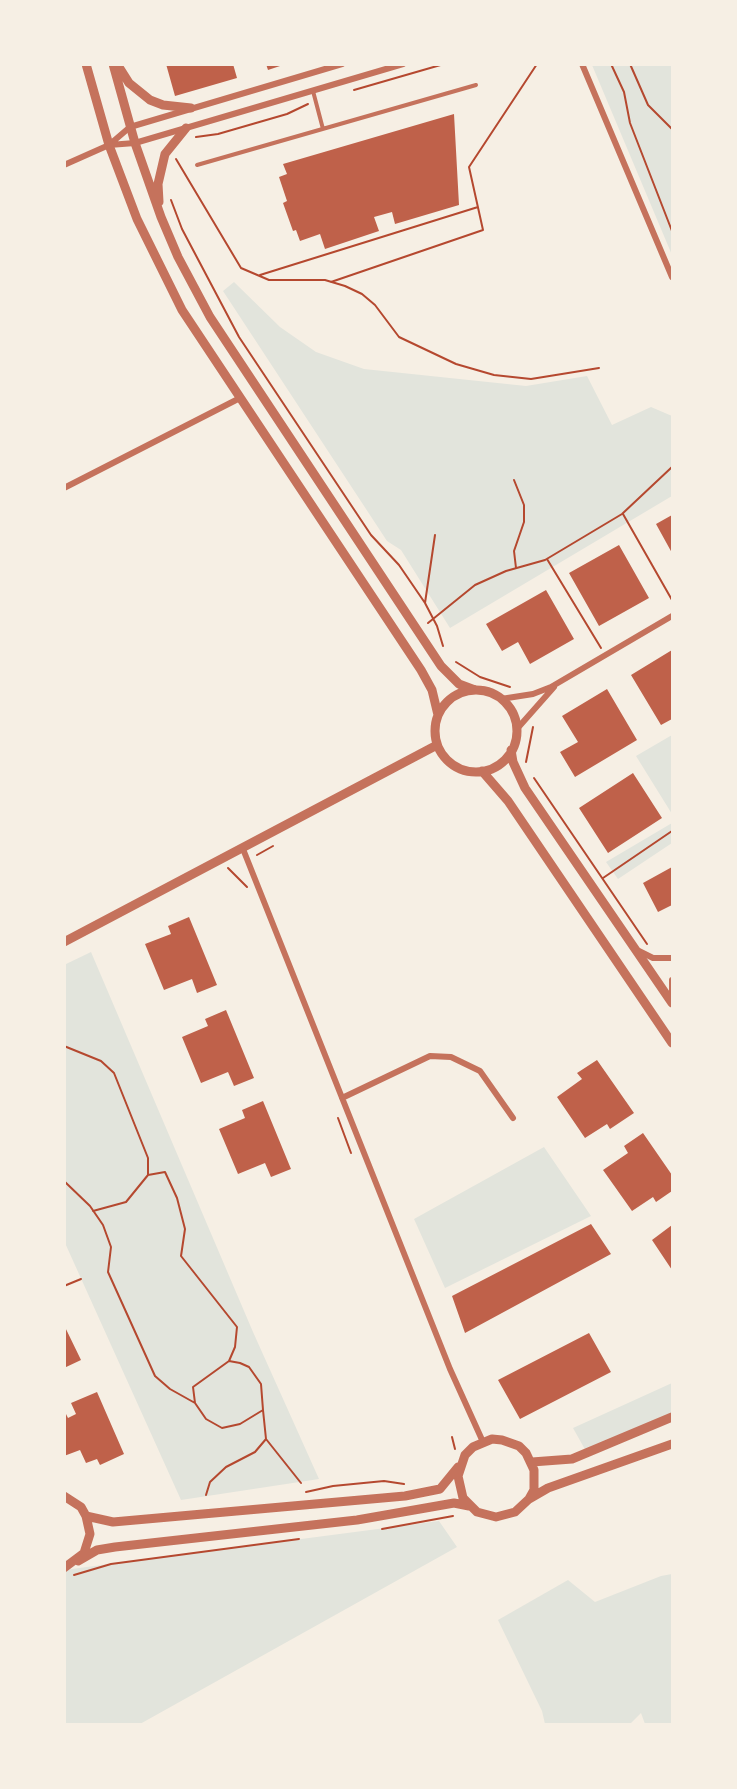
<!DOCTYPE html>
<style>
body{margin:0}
#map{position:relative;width:737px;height:1789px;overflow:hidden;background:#f6efe4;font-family:Poppins,sans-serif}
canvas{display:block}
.frame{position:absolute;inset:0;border:66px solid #f6efe4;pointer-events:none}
</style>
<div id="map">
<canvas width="737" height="1789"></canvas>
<div class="frame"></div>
</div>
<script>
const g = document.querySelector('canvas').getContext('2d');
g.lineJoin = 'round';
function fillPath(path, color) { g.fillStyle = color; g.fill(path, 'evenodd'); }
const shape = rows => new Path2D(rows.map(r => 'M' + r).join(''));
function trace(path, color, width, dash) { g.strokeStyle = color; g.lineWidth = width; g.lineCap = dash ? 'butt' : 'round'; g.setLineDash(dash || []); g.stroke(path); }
const green = shape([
 [592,65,672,65,672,255],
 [234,282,280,327,316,352,364,369,526,386,587,376,612,425,651,407,672,416,672,496,450,628,401,550,387,541,223,291],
 [672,735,672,814,636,756],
 [672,823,672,843,618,879,606,862],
 [91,952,253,1332,319,1479,181,1500,65,1243,64,965],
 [544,1147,591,1216,445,1288,414,1219],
 [672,1383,672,1416,587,1453,573,1428],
 [439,1521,457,1547,140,1724,65,1724,64,1570],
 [672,1574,672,1724,645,1724,641,1713,630,1724,545,1724,542,1711,498,1620,568,1580,595,1602,661,1576]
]);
const building = shape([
 [166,64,233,64,237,78,175,96],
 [266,64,283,64,283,65,268,70],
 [454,114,459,205,395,224,392,212,374,217,379,231,325,249,320,234,300,241,296,230,293,231,283,203,287,201,279,177,287,174,283,164],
 [672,515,672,553,656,524],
 [619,545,649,598,599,626,569,573],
 [546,590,574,639,530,664,518,642,502,651,486,624],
 [672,650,672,719,661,725,631,675],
 [607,689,637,740,575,777,560,752,578,742,562,716],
 [633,773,662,818,608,853,579,808],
 [672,867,672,905,658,912,643,883],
 [189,917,217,985,197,993,192,979,164,990,145,944,171,934,168,926],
 [226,1010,254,1078,234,1086,228,1072,201,1083,182,1037,208,1026,205,1019],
 [597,1060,634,1113,610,1129,607,1124,585,1138,557,1097,582,1079,577,1073],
 [263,1101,291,1169,271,1177,265,1163,238,1174,219,1129,245,1118,242,1110],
 [643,1133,672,1175,672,1191,656,1202,653,1197,632,1211,603,1170,628,1153,624,1146],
 [591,1224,611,1254,465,1333,452,1296],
 [672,1225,672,1270,652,1240],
 [64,1325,81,1360,64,1368],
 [589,1333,611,1372,520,1419,498,1380],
 [97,1392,124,1454,100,1465,97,1459,86,1463,80,1450,64,1456,64,1410,68,1418,76,1414,71,1403]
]);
const path = shape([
 [611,64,624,92,630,123,672,231],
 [630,64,648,105,672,129],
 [354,90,444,64],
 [196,137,218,134,287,114,308,104],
 [176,159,241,268,269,280,325,280,345,286,362,294,375,305,399,337,456,364,494,375,531,379,599,368],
 [171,200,182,229,239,337,371,535,399,565,425,603,437,626,443,646],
 [260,275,478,207],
 [331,282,483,230,469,167,537,64],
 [514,480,524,505,524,522,514,551,516,568],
 [623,514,672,600],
 [547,559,601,648],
 [425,603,435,535],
 [428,623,475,585,506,571,545,560,622,514,672,467],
 [456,662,480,677,510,687],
 [526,762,533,727],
 [534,778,647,944],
 [257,855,273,846],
 [228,868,247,887],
 [603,878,672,831],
 [64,1046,101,1061,114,1073,148,1158,148,1175],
 [338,1118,351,1153],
 [64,1181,90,1206,103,1225,111,1247,108,1272,155,1376,170,1389,195,1403],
 [93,1211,126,1202,148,1175,165,1172,177,1198,185,1229,181,1256,237,1327,235,1347,229,1361],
 [64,1286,81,1279],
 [263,1410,261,1384,249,1367,240,1363,229,1361,193,1387,195,1403,206,1419,222,1428,240,1424,263,1410,266,1439,301,1483],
 [452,1437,455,1449],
 [306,1492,333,1486,384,1481,404,1484],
 [206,1495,210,1482,226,1467,255,1452,266,1439],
 [382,1529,453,1516],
 [74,1575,111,1564,299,1539]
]);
const service = shape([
 [313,91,323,129],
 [197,165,476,85]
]);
const minor = shape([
 [582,64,672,277],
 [109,145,135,143,403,64],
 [64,165,109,145,130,127,342,64],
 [64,488,240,398],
 [501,699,533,694,551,687,672,616],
 [516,730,554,687],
 [243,849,450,1369,483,1442],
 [639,951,653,958,672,958],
 [672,1002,672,980],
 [342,1098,430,1056,451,1057,480,1071,513,1118]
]);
const tertiary = shape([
 [86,64,109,145,137,219,182,310,421,670,432,690,438,715],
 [113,64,135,143,161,217,178,257,210,317,441,666,459,684,475,690],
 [117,64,129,83,150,100,163,105,191,108],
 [159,202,158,184,165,154,186,128],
 '435 731a41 41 0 1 1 82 0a41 41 0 1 1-82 0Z',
 [511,750,513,762,525,788,672,1003],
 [482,771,508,801,672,1043],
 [64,942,437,745],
 [532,1462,572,1459,672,1417],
 [64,1496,81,1507,86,1516,90,1534,84,1553,64,1568],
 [529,1499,534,1490,534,1470,526,1453,519,1446,502,1440,492,1439,473,1447,465,1455,458,1476,463,1498,477,1512,496,1517,515,1512,529,1499,548,1488,672,1444],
 [86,1516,113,1522,405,1496,440,1489,458,1467],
 [78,1561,97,1550,115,1547,357,1520,454,1503,469,1506]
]);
fillPath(green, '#e2e4dc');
fillPath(building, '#bf614a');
trace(path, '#b5482f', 2);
trace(service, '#c5725c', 4);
trace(minor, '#c5725c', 6);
trace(tertiary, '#c5725c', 9);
</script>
